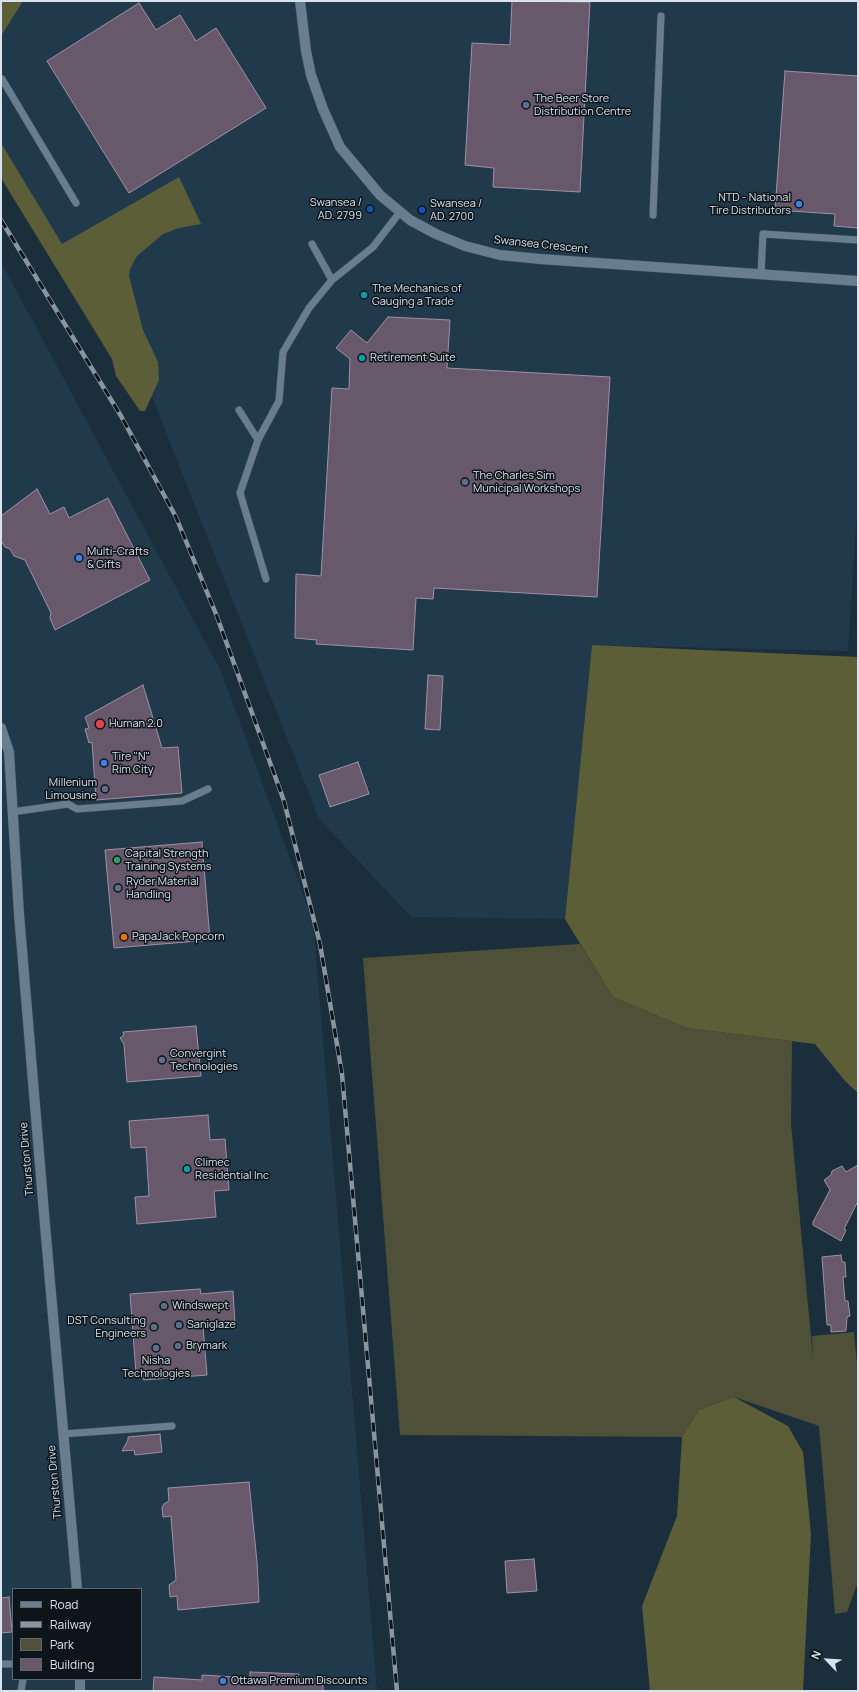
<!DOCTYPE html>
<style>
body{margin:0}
#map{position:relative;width:859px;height:1692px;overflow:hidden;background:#1a2e3c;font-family:Manrope,sans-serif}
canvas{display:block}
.frame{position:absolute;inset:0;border:2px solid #d7e2ec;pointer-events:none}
.legend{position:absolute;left:12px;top:1588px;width:130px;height:92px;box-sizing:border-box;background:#0d151b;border:1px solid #5e676f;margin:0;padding:5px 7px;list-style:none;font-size:12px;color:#d7e2ec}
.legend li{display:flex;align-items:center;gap:8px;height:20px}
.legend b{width:20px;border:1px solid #5e676f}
.north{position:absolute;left:807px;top:1640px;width:40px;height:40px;-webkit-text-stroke:3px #0d151b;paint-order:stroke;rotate:295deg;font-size:11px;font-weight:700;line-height:16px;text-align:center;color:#d7e2ec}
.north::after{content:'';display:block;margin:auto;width:14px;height:18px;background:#d7e2ec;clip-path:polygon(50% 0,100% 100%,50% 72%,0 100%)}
</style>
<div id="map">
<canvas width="859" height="1692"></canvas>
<div class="frame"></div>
<ul class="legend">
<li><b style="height:5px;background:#687d8e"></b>Road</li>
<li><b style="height:5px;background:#8896a2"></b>Railway</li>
<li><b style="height:11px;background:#4e5137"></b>Park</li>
<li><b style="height:11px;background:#68586b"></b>Building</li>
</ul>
<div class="north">N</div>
</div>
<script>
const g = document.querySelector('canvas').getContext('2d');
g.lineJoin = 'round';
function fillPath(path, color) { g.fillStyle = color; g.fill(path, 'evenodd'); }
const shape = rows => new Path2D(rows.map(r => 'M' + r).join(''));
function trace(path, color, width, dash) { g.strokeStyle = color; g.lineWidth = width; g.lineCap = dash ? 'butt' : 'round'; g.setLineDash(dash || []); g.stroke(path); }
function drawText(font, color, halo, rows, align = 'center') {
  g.font = font + ' Manrope,sans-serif'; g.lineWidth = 3; g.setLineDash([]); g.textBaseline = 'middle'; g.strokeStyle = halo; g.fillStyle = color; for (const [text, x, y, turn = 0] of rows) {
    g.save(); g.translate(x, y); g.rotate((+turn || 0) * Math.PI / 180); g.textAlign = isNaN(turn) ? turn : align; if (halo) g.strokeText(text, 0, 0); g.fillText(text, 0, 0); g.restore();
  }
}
const built = shape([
 [1,1,858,1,858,495,848,651,592,645,565,919,411,917,319,819,109,288,60,260,1,172],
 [1,262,221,671,313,921,377,1691,1,1691],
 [13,1589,141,1589,141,1679,13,1679]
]);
const green = shape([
 [580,944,613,997,687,1028,792,1041,791,1124,813,1358,812,1336,854,1332,858,1374,858,1582,847,1612,835,1614,819,1426,734,1397,699,1410,682,1437,400,1435,363,958]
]);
const forest = shape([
 [1,1,23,1,1,36],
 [1,143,62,244,179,177,201,224,179,228,163,234,137,256,130,269,129,276,143,330,158,362,159,380,145,411,140,411,116,376,112,359,1,178],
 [592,645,858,657,858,1093,845,1081,815,1044,687,1028,613,997,565,919],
 [734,1397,788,1426,803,1452,811,1534,803,1691,650,1691,642,1606,677,1516,682,1437,699,1410]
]);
const building = shape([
 [512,1,590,2,580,192,493,187,494,168,465,165,472,43,510,45,512,1],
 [139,3,156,30,180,15,196,41,216,28,266,108,129,193,47,61,139,3],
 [785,71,858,76,858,228,834,226,835,214,775,210,785,71],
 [388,317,450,320,447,368,610,377,597,597,434,588,433,599,416,598,413,650,316,644,317,640,295,638,296,574,321,576,332,388,349,389,350,359,336,348,351,330,367,343,388,317],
 [37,489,50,514,64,507,69,518,108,498,150,580,55,630,50,618,51,613,25,560,14,556,10,549,5,547,1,541,1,516,37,489],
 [428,675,443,676,440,730,425,729,428,675],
 [143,685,162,748,178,747,182,793,96,800,92,742,89,743,85,729,89,728,85,717,143,685],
 [358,762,369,794,330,807,319,775,358,762],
 [202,842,210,940,114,948,105,850,202,842],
 [196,1026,201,1076,127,1082,124,1044,120,1038,124,1035,123,1032,196,1026],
 [208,1115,210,1140,225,1139,229,1190,214,1191,216,1217,137,1224,135,1197,149,1196,146,1147,131,1148,129,1121,208,1115],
 [858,1165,858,1201,844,1229,846,1230,841,1241,813,1225,813,1222,830,1190,824,1180,831,1175,832,1171,842,1166,846,1172,858,1165],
 [841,1255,842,1262,845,1262,846,1277,843,1277,845,1301,848,1301,850,1316,847,1317,846,1331,831,1332,831,1325,827,1325,822,1257,841,1255],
 [200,1289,201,1294,233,1291,235,1324,203,1326,207,1375,144,1380,136,1373,130,1294,200,1289],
 [160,1434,162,1452,135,1455,134,1450,122,1451,128,1440,128,1437,160,1434],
 [249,1482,257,1562,259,1602,178,1610,177,1596,170,1597,169,1585,176,1580,171,1516,163,1517,162,1507,164,1504,169,1501,168,1488,249,1482],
 [534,1559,537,1591,507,1593,505,1561,534,1559],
 [9,1597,12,1632,1,1633,1,1598,9,1597],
 [250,1672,299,1674,298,1678,323,1679,323,1691,153,1691,154,1677,202,1680,202,1675,250,1678,250,1672]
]);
const lane = shape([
 [2,79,76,203],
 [653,215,661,16],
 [312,244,332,280],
 [761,274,763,234,858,240],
 [239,410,258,440,279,401,283,352,309,308,332,280,373,247,400,212],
 [258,440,240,493,266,579],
 [12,812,68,804,77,809,182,801,208,789],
 [63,1434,172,1426],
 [1,1664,13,1664],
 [21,1691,23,1679]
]);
const street = shape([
 [300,1,306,51,311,75,323,109,340,147,380,195,410,220,436,234,465,246,500,255,540,259,858,281],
 [1,728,9,752,19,914,45,1225,77,1589],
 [80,1679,80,1691]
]);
const rail = shape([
 [1,220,121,416,176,517,216,614,284,801,320,944,342,1074,397,1691]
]);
const markers = [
 [526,105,4,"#5c6f8a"],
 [799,204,4,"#3f7fe0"],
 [370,209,4,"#1a4fb4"],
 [422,210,4,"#1a4fb4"],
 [364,295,4,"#0f9aa8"],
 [362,358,4,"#0f9aa8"],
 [465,482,4,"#5c6f8a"],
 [79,558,4,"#3f7fe0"],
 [100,724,5,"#e0444e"],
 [104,763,4,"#3f7fe0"],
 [105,789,4,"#5c6f8a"],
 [117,860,4,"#2e9e5b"],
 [118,888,4,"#5c6f8a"],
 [124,937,4,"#e8710a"],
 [162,1060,4,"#5c6f8a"],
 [187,1169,4,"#0f9aa8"],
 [164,1306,4,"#5c6f8a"],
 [179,1325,4,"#5c6f8a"],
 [154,1327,4,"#5c6f8a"],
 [178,1346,4,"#5c6f8a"],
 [156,1348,4,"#5c6f8a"],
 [223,1681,4,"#3f7fe0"]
];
const poiNames = [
 ["The Beer Store",534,99],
 ["Distribution Centre",534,112],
 ["NTD - National",791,198,"right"],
 ["Tire Distributors",791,211,"right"],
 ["Swansea /",362,203,"right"],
 ["AD. 2799",362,216,"right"],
 ["Swansea /",430,204],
 ["AD. 2700",430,217],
 ["The Mechanics of",372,289],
 ["Gauging a Trade",372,302],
 ["Retirement Suite",370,358],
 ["The Charles Sim",473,476],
 ["Municipal Workshops",473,489],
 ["Multi-Crafts",87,552],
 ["& Gifts",87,565],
 ["Human 2.0",109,724],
 ["Tire \"N\"",112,757],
 ["Rim City",112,770],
 ["Millenium",97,783,"right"],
 ["Limousine",97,796,"right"],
 ["Capital Strength",125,854],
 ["Training Systems",125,867],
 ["Ryder Material",126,882],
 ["Handling",126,895],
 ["PapaJack Popcorn",132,937],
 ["Convergint",170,1054],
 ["Technologies",170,1067],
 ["Climec",195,1163],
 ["Residential Inc",195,1176],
 ["Windswept",172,1306],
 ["DST Consulting",146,1321,"right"],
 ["Engineers",146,1334,"right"],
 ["Saniglaze",187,1325],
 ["Brymark",186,1346],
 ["Nisha",156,1361,"center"],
 ["Technologies",156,1374,"center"],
 ["Ottawa Premium Discounts",231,1681]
];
const streetNames = [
 ["Swansea Crescent",541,245,6],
 ["Thurston Drive",27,1159,-95],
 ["Thurston Drive",55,1482,-95]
];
fillPath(built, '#203a4c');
fillPath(green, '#4e5137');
fillPath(forest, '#5b5e37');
fillPath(building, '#68586b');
trace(building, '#a190a5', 1);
trace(lane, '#3b4b57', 8);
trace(street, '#3b4b57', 11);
trace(lane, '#687d8e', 7);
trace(street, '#687d8e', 10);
trace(rail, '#8896a2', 4.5);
trace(rail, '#0d151b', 3, [9]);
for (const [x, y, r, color] of markers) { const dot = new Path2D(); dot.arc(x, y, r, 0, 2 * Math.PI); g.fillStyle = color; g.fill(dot); trace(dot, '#0d151b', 1.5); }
drawText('11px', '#d7e2ec', '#0d151b', poiNames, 'left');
drawText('11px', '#d7e2ec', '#0d151b', streetNames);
</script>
